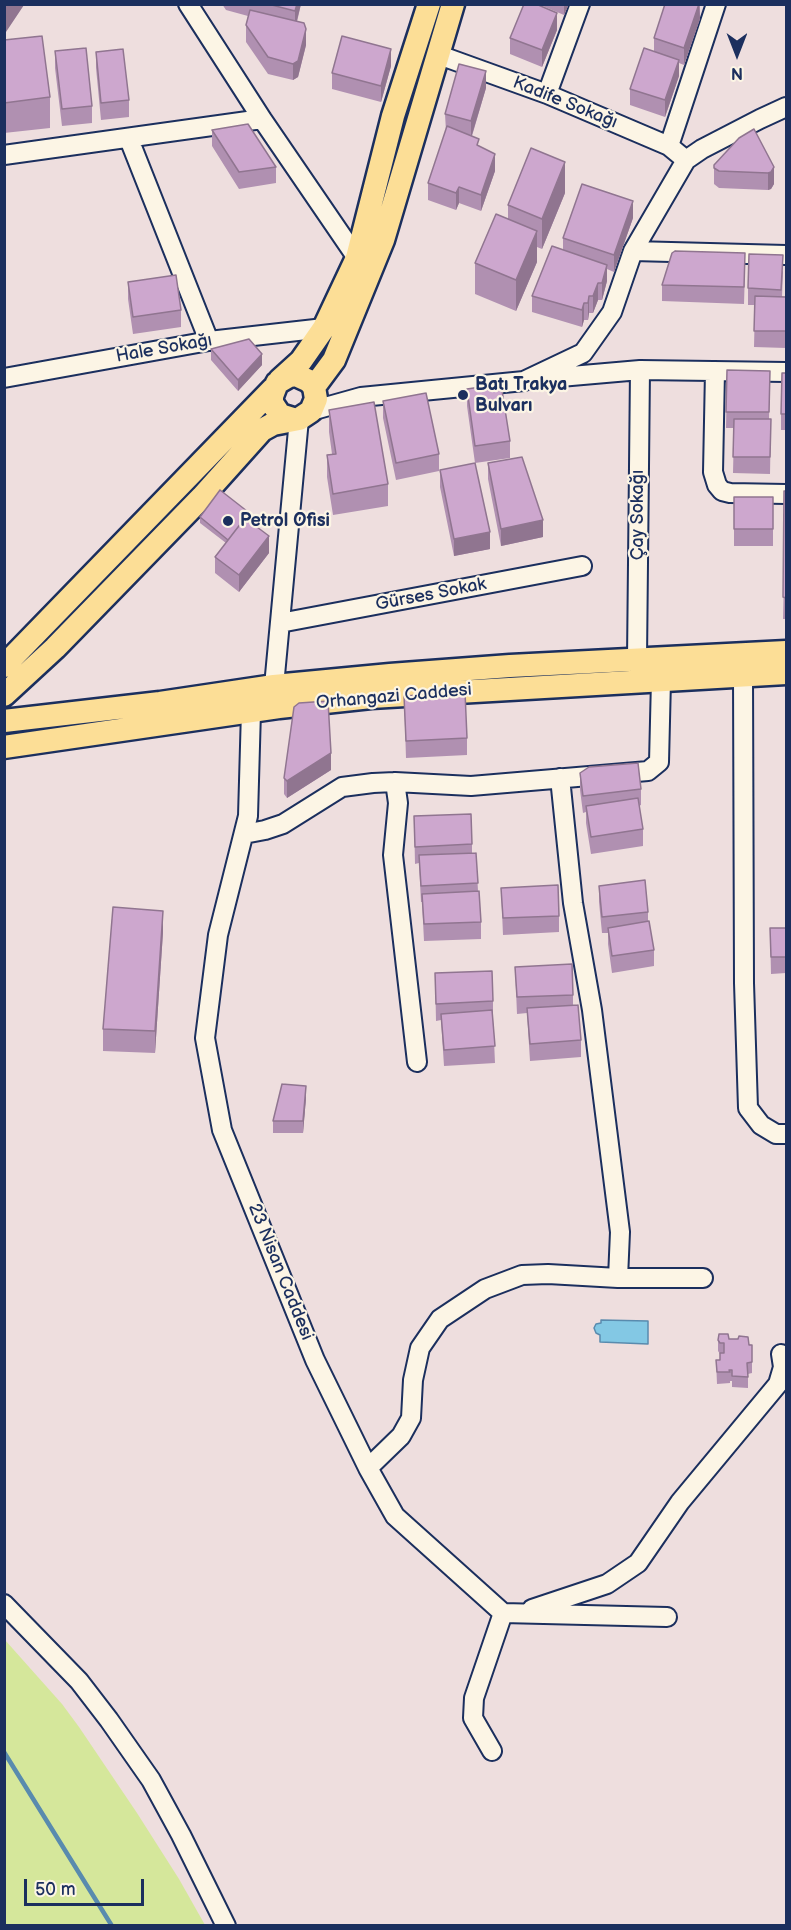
<!DOCTYPE html>
<meta charset="utf-8">
<style>
body{margin:0}
#map{position:relative;width:791px;height:1930px;overflow:hidden;background:#eedede;font-family:"Balsamiq Sans",sans-serif}
canvas{display:block}
.frame{position:absolute;inset:0;border:6px solid #1b2f5e;pointer-events:none}
.north{position:absolute;left:707px;top:24px;width:60px;height:60px;-webkit-text-stroke:4px #fcf5e5;paint-order:stroke;rotate:180deg;font-size:16px;font-weight:700;line-height:24px;text-align:center;color:#1b2f5e}
.north::after{content:'';display:block;margin:auto;width:21px;height:27px;background:#1b2f5e;clip-path:polygon(50% 0,100% 100%,50% 72%,0 100%)}
.scale{position:absolute;left:24px;top:1879px;width:120px;height:27px;box-sizing:border-box;border:3px solid #1b2f5e;border-top:0;padding-left:8px;font-size:18px;line-height:21px;white-space:nowrap;color:#1b2f5e;-webkit-text-stroke:4px #fcf5e5;paint-order:stroke}
</style>
<div id="map">
<canvas width="791" height="1930"></canvas>
<div class="frame"></div>
<div class="north">N</div>
<div class="scale">50 m</div>
</div>
<script>
const g = document.querySelector('canvas').getContext('2d');
g.lineJoin = 'round';
function fillPath(path, color) { g.fillStyle = color; g.fill(path, 'evenodd'); }
const shape = rows => new Path2D(rows.map(r => 'M' + r).join(''));
function trace(path, color, width, dash) { g.strokeStyle = color; g.lineWidth = width; g.lineCap = dash ? 'butt' : 'round'; g.setLineDash(dash || []); g.stroke(path); }
function drawText(font, color, halo, rows, align = 'center') {
  g.font = font + ' "Balsamiq Sans",sans-serif'; g.lineWidth = 4.5; g.setLineDash([]); g.textBaseline = 'middle'; g.strokeStyle = halo; g.fillStyle = color; for (const [text, x, y, turn = 0] of rows) {
    g.save(); g.translate(x, y); g.rotate((+turn || 0) * Math.PI / 180); g.textAlign = isNaN(turn) ? turn : align; if (halo) g.strokeText(text, 0, 0); g.fillText(text, 0, 0); g.restore();
  }
}
const green = shape([
 [5,1640,62,1704,79,1727,137,1813,179,1879,205,1925,5,1925]
]);
const water = shape([
 [601,1320,648,1321,648,1344,600,1342,600,1335,596,1333,594,1328,596,1324,601,1323,601,1320]
]);
const stream = shape([
 [4,1752,112,1926]
]);
const minor = shape([
 [188,4,262,119,357,258],
 [439,55,547,94,669,146,686,160],
 [547,94,580,4],
 [129,139,209,341],
 [669,146,716,4],
 [4,155,262,119],
 [633,251,786,255],
 [715,371,713,472,717,485,722,491,730,493,786,494],
 [4,378,209,341,324,328],
 [537,379,640,370,786,372],
 [311,411,361,397,524,381,583,353,612,312,633,251,686,160,702,149,760,119,786,107],
 [280,623,582,566],
 [637,659,640,370],
 [743,675,744,983,748,1108,761,1125,776,1134,786,1134],
 [274,686,299,419],
 [251,711,248,816,218,935,205,1038,222,1130,315,1360,368,1468,395,1516,503,1613,667,1617],
 [560,778,573,903,592,1010,620,1232,618,1278],
 [395,782,398,803,393,855,417,1062],
 [244,834,265,830,283,824,342,787,373,783,395,782,471,786,648,771,659,762,661,680],
 [368,1468,401,1436,411,1418,413,1380,420,1348,440,1319,485,1289,522,1275,548,1274,618,1278,703,1278],
 [4,1604,79,1681,109,1720,151,1780,181,1835,226,1926],
 [532,1609,607,1584,638,1563,680,1502,778,1384,783,1367,781,1354],
 [492,1751,473,1718,474,1698,503,1613]
]);
const major = shape([
 [280,380,301,361,324,328,357,258,393,116,429,4],
 [314,387,334,360,383,240,453,4],
 [4,666,273,389],
 [4,695,55,648,202,497,262,430,273,424,299,419,311,411,316,399,314,387,309,381,296,375,289,376,277,383,272,396,272,403,280,415,293,419],
 [4,721,160,703,274,686,390,675,510,666,786,652],
 [4,747,279,707,371,697,786,673]
]);
const wall = shape([
 [222,4,301,4,297,22,306,45,298,77,293,80,268,74,246,42,246,25,248,16,226,10],
 [538,4,569,4,564,15],
 [700,4,700,19,684,65,679,63,679,76,665,117,630,105,630,89,654,51,654,38],
 [557,30,542,67,510,54,510,38],
 [4,40,50,97,50,128,4,133],
 [55,51,92,106,92,123,62,126,55,68],
 [96,52,129,100,129,117,101,120,96,68],
 [391,66,381,102,332,89,332,73],
 [486,88,472,136,495,171,481,211,459,203,456,210,428,200,428,183,446,131,445,114],
 [754,129,774,184,771,189,768,190,719,188,714,184,714,165],
 [212,130,276,167,276,183,239,189,212,146],
 [565,193,542,249,537,247,537,262,516,311,475,294,475,263,508,219,508,205],
 [633,218,614,272,607,269,607,281,602,300,598,300,593,313,589,313,588,320,584,320,582,327,532,312,532,296,563,250,563,238],
 [745,270,744,304,662,301,662,285],
 [783,271,782,297,786,297,786,348,754,347,755,305,748,305,748,288],
 [128,282,181,310,181,327,133,334,128,299],
 [211,349,262,365,238,391,211,360],
 [727,370,770,371,769,419,771,419,770,474,733,473,734,428,726,428],
 [786,373,786,430,781,430,781,414],
 [467,389,510,441,510,458,475,463,467,406],
 [383,401,439,454,439,471,396,480,383,418],
 [329,410,388,484,388,506,333,515,327,477,327,455,332,454,329,432],
 [488,463,543,537,501,546,488,479],
 [440,470,490,549,454,556,440,487],
 [786,491,786,619,783,619],
 [734,497,773,497,773,546,734,546],
 [200,517,252,521,251,522,269,553,239,592,215,573,215,557,226,543,200,523],
 [404,696,467,738,467,755,406,758],
 [331,770,287,798,284,794,284,778],
 [580,773,641,789,641,805,639,806,643,829,643,846,591,854,586,823,586,812,583,813,580,790],
 [414,816,472,844,472,853,476,853,478,891,481,922,481,939,424,941,422,902,421,902,419,863,415,864],
 [599,886,648,912,648,922,654,950,654,966,612,973,608,944,608,933,602,933,599,902],
 [501,888,559,916,559,932,503,935],
 [770,928,786,928,786,973,771,974],
 [163,932,155,1053,103,1051,103,1029],
 [515,967,573,995,573,1005,581,1040,581,1057,530,1061,527,1013,517,1014],
 [435,973,493,1001,493,1018,495,1063,444,1066,441,1020,436,1021],
 [306,1098,303,1133,273,1133,273,1121],
 [729,1339,752,1345,752,1373,748,1374,748,1388,732,1387,732,1381,730,1381,730,1383,717,1384,716,1360,720,1360,720,1354,718,1351,718,1340]
]);
const shadedWall = shape([
 [4,4,24,5,4,35],
 [297,4,301,4,295,28,295,11],
 [564,4,569,4,564,15],
 [699,4,700,19,684,65,684,48],
 [557,13,557,30,542,67,542,50],
 [306,29,306,45,298,77,293,80,293,64],
 [391,49,391,66,381,102,381,86],
 [679,60,679,76,665,117,665,100],
 [486,71,486,88,471,138,471,121],
 [495,154,495,171,481,211,481,195],
 [565,162,565,193,542,249,542,219],
 [774,167,774,184,771,189,768,190,768,173],
 [459,187,459,203,456,210,456,193],
 [633,201,633,218,614,272,614,255],
 [537,231,537,262,516,311,516,280],
 [607,265,607,281,602,300,602,283],
 [598,283,598,300,593,313,593,296],
 [589,296,589,313,588,320,588,303],
 [584,303,584,320,582,327,582,310],
 [262,354,262,365,238,391,238,380],
 [543,520,543,537,501,546,501,529],
 [490,532,490,549,454,556,454,539],
 [269,536,269,553,239,592,239,575],
 [331,753,331,770,287,798,287,781],
 [163,911,163,932,155,1053,155,1031],
 [306,1086,306,1098,303,1133,303,1121]
]);
const building = shape([
 [268,4,297,4,295,11,268,4],
 [524,4,536,4,557,13,542,50,510,38,524,4],
 [665,4,699,4,684,48,654,38,665,4],
 [250,10,304,23,306,29,298,61,293,64,268,57,246,25,250,10],
 [42,36,50,97,4,103,4,40,42,36],
 [342,36,391,49,381,86,332,73,342,36],
 [86,48,92,106,62,109,55,51,86,48],
 [644,48,679,60,665,100,630,89,644,48],
 [123,49,129,100,101,103,96,52,123,49],
 [459,64,486,71,471,121,445,114,459,64],
 [248,124,276,167,239,172,212,130,248,124],
 [447,126,479,139,477,145,495,154,481,195,459,187,456,193,428,183,447,126],
 [754,129,774,167,771,172,768,173,719,171,714,168,714,165,739,138,754,129],
 [531,148,565,162,542,219,508,205,531,148],
 [582,184,633,201,614,255,563,238,582,184],
 [496,214,537,231,516,280,475,263,496,214],
 [552,246,607,265,602,283,598,283,593,296,589,296,588,303,584,303,582,310,532,296,552,246],
 [675,251,745,253,744,287,662,285,672,253,675,251],
 [749,254,783,255,781,290,748,288,749,254],
 [176,275,181,310,133,317,128,282,176,275],
 [755,296,786,297,786,331,754,331,755,296],
 [249,339,262,354,238,380,211,349,249,339],
 [727,370,770,371,769,412,726,412,727,370],
 [782,373,786,373,786,414,781,414,782,373],
 [501,384,510,441,475,446,467,389,501,384],
 [426,393,439,454,396,463,383,401,426,393],
 [374,402,388,484,333,494,327,455,336,454,329,410,374,402],
 [734,419,771,419,770,457,733,457,734,419],
 [522,457,543,520,501,529,488,463,522,457],
 [475,463,490,532,454,539,440,470,475,463],
 [220,490,252,515,248,520,245,518,228,540,200,517,220,490],
 [784,491,786,491,786,598,783,597,784,491],
 [734,497,773,497,773,529,734,529,734,497],
 [245,518,269,536,239,575,215,557,245,518],
 [465,692,467,738,406,741,404,696,465,692],
 [328,701,331,753,287,781,284,778,294,707,299,703,328,701],
 [638,763,641,789,583,796,580,773,589,767,638,763],
 [638,798,643,829,591,837,586,806,638,798],
 [471,814,472,844,415,847,414,816,471,814],
 [476,853,478,883,421,886,419,855,476,853],
 [645,880,648,912,602,917,599,886,645,880],
 [558,885,559,916,503,918,501,888,558,885],
 [479,891,481,922,424,924,422,894,479,891],
 [113,907,163,911,155,1031,103,1029,113,907],
 [649,921,654,950,612,956,608,928,649,921],
 [770,928,786,928,786,957,771,957,770,928],
 [572,964,573,995,517,997,515,967,572,964],
 [492,971,493,1001,436,1004,435,973,492,971],
 [578,1005,581,1040,530,1044,527,1008,578,1005],
 [492,1010,495,1046,444,1050,441,1014,492,1010],
 [282,1084,306,1086,303,1121,273,1121,282,1084],
 [719,1334,728,1334,729,1339,738,1339,739,1336,748,1337,749,1345,752,1345,752,1362,747,1363,748,1377,732,1376,732,1370,729,1370,730,1372,717,1372,716,1360,720,1360,720,1353,724,1353,724,1343,720,1343,718,1340,719,1334]
]);
const markers = [
 [463,395,6,"#1b2f5e"],
 [228,521,6,"#1b2f5e"]
];
const streetNames = [
 ["Kadife Sokağı",565,103,22],
 ["Hale Sokağı",164,349,-10],
 ["Çay Sokağı",638,515,-90],
 ["Gürses Sokak",431,595,-11],
 ["Orhangazi Caddesi",394,697,-5],
 ["23 Nisan Caddesi",280,1272,68]
];
const poiNames = [
 ["Batı Trakya",475,385],
 ["Bulvarı",475,406],
 ["Petrol Ofisi",240,521]
];
fillPath(green, '#d5e79b');
fillPath(water, '#83c8e4');
trace(water, '#598bae', 1.5);
trace(stream, '#598bae', 4.5);
trace(minor, '#1b2f5e', 22);
trace(major, '#1b2f5e', 27);
trace(minor, '#fcf5e5', 18);
trace(major, '#fcde96', 22);
fillPath(wall, '#b090b1');
fillPath(shadedWall, '#907590');
fillPath(building, '#cda7ce');
trace(building, '#907590', 1.5);
for (const [x, y, r, color] of markers) { const dot = new Path2D(); dot.arc(x, y, r, 0, 2 * Math.PI); g.fillStyle = color; g.fill(dot); trace(dot, '#fcf5e5', 2); }
drawText('18px', '#1b2f5e', '#fcf5e5', streetNames);
drawText('bold 18px', '#1b2f5e', '#fcf5e5', poiNames, 'left');
</script>
